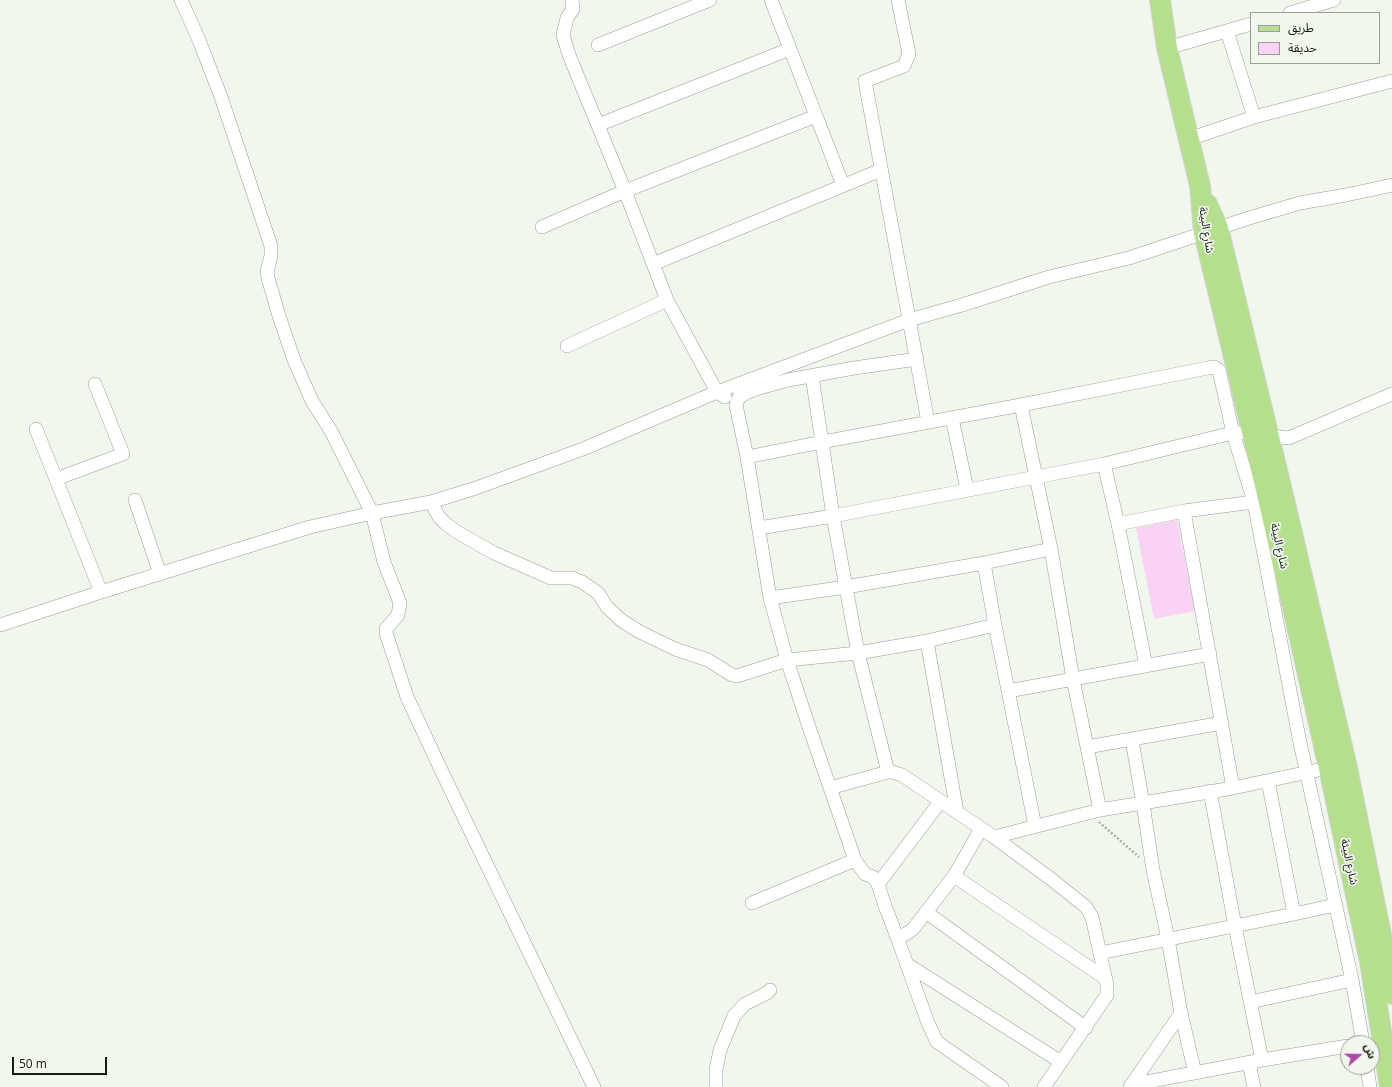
<!DOCTYPE html>
<meta charset="utf-8">
<style>
body{margin:0}
#map{position:relative;width:1392px;height:1087px;overflow:hidden;background:#f1f7ed;font-family:"Open Sans","Noto Sans Arabic",sans-serif}
canvas{display:block}
.legend{position:absolute;left:1250px;top:12px;width:130px;height:52px;box-sizing:border-box;background:#f1f7ed;border:1px solid #9a9e97;margin:0;padding:5px 7px;list-style:none;font-size:12px;color:#171915}
.legend li{display:flex;align-items:center;gap:8px;height:20px}
.legend b{width:20px;border:1px solid #9a9e97}
.north{position:absolute;left:1340px;top:1035px;width:40px;height:40px;box-sizing:border-box;background:#f1f7ed;border:1px solid #9a9e97;border-radius:50%;rotate:70deg;font-size:11px;font-weight:700;line-height:16px;text-align:center;color:#171915}
.north::after{content:'';display:block;margin:auto;width:14px;height:18px;background:#b048ab;clip-path:polygon(50% 0,100% 100%,50% 72%,0 100%)}
.scale{position:absolute;left:12px;top:1057px;width:95px;height:18px;box-sizing:border-box;border:2px solid #171915;border-top:0;padding-left:5px;font-size:12px;line-height:14px;white-space:nowrap;color:#171915;-webkit-text-stroke:3px #f1f7ed;paint-order:stroke}
</style>
<div id="map">
<canvas width="1392" height="1087"></canvas>
<ul class="legend">
<li><b style="height:5px;background:#b5de8f"></b>طريق</li>
<li><b style="height:11px;background:#f9d3f5"></b>حديقة</li>
</ul>
<div class="north">ش</div>
<div class="scale">50 m</div>
</div>
<script>
const g = document.querySelector('canvas').getContext('2d');
g.lineJoin = 'round';
function fillPath(path, color) { g.fillStyle = color; g.fill(path, 'evenodd'); }
const shape = rows => new Path2D(rows.map(r => 'M' + r).join(''));
function trace(path, color, width, dash) { g.strokeStyle = color; g.lineWidth = width; g.lineCap = dash ? 'butt' : 'round'; g.setLineDash(dash || []); g.stroke(path); }
function drawText(font, color, halo, rows, align = 'center') {
  g.font = font + ' "Open Sans","Noto Sans Arabic",sans-serif'; g.lineWidth = 3.5; g.setLineDash([]); g.textBaseline = 'middle'; g.strokeStyle = halo; g.fillStyle = color; for (const [text, x, y, turn = 0] of rows) {
    g.save(); g.translate(x, y); g.rotate((+turn || 0) * Math.PI / 180); g.textAlign = isNaN(turn) ? turn : align; if (halo) g.strokeText(text, 0, 0); g.fillText(text, 0, 0); g.restore();
  }
}
const green = shape([
 [1177,520,1195,611,1154,619,1136,528]
]);
const path = shape([
 [1099,822,1139,857]
]);
const street = shape([
 [181,0,199,40,221,97,271,246,271,256,267,271,268,278,279,316,294,360,312,401,331,431,372,513,384,562,400,603,398,615,386,629,386,633,407,697,443,774,594,1087],
 [572,0,573,9,567,18,563,35,569,55,625,191,667,300,717,392,725,397],
 [771,0,843,185],
 [898,0,909,54,904,66,865,81,928,422],
 [1290,13,1334,0],
 [1227,31,1254,117],
 [598,45,710,0],
 [1167,48,1251,24],
 [598,125,790,49],
 [1189,139,1254,117,1392,81],
 [542,227,625,191,816,116],
 [653,264,881,170],
 [567,346,667,300],
 [917,359,854,368,788,380,756,389,746,393,739,397,736,405,747,457,770,598,787,660,809,727,855,860,865,874,873,877,878,884,940,802],
 [812,376,833,516,858,653,888,772],
 [1021,405,1051,549,1073,679,1100,810],
 [952,418,967,489],
 [36,429,101,592],
 [1261,435,1289,438,1392,394],
 [747,457,822,442,1021,405,1208,368,1214,367,1219,370,1233,433,1254,502,1299,738,1352,980,1363,1043],
 [1104,464,1118,524,1146,666],
 [56,479,123,454,95,384],
 [135,500,160,574],
 [431,502,439,517,445,523,457,532,494,553,551,578,572,578,582,582,598,593,607,607,621,620,638,631,675,649,708,660,732,675,737,676,787,660,858,653,927,641,995,625],
 [1184,511,1233,788],
 [1118,524,1184,511,1254,502],
 [759,528,833,516,1104,464,1233,433,1240,433],
 [984,563,995,625,1035,826],
 [770,598,846,587,984,563,1051,549],
 [0,625,101,592,310,527,372,513,431,502,476,488,583,449,717,392,909,320,962,305,1049,277,1129,258,1249,218,1300,203,1346,195,1392,185],
 [927,641,957,812],
 [1008,691,1210,654],
 [1132,740,1143,804,1153,870,1168,939,1181,1013,1195,1073],
 [1087,747,1222,723],
 [1268,781,1294,914],
 [830,788,888,772,892,772,902,775,994,837,1051,879,1086,907,1092,917,1107,985,1107,995,1044,1087],
 [1210,791,1235,926,1262,1060],
 [994,837,1100,810,1233,788,1337,766],
 [954,876,1105,978],
 [878,884,885,906,897,937,906,934,913,929,954,876,981,829],
 [752,903,855,860],
 [926,912,1086,1028],
 [897,937,928,1023,937,1042,1002,1087],
 [1100,953,1294,914,1335,905],
 [908,965,1061,1062],
 [1250,1002,1352,980],
 [1249,1063,1254,1087],
 [1367,1067,1370,1087],
 [1131,1085,1262,1060,1348,1046],
 [716,1087,716,1070,720,1050,734,1016,745,1004,767,993,770,990],
 [1130,1087,1181,1013]
]);
const primary = shape([
 [1160,0,1167,48,1200,186,1204,233,1268,498,1329,768,1370,962,1390,1087],
 [1207,204,1218,228,1284,499,1346,763,1386,959,1392,994]
]);
const streetNames = [
 ["شارع البيئة",1206,230,81],
 ["شارع البيئة",1279,546,77],
 ["شارع البيئة",1349,862,78]
];
fillPath(green, '#f9d3f5');
trace(street, '#989d94', 14);
trace(primary, '#d5d6d5', 22);
trace(path, '#aaafa7', 2.5, [2, 2]);
trace(street, '#fff', 13);
trace(primary, '#b5de8f', 20);
drawText('11px', '#171915', '#f1f7ed', streetNames);
</script>
